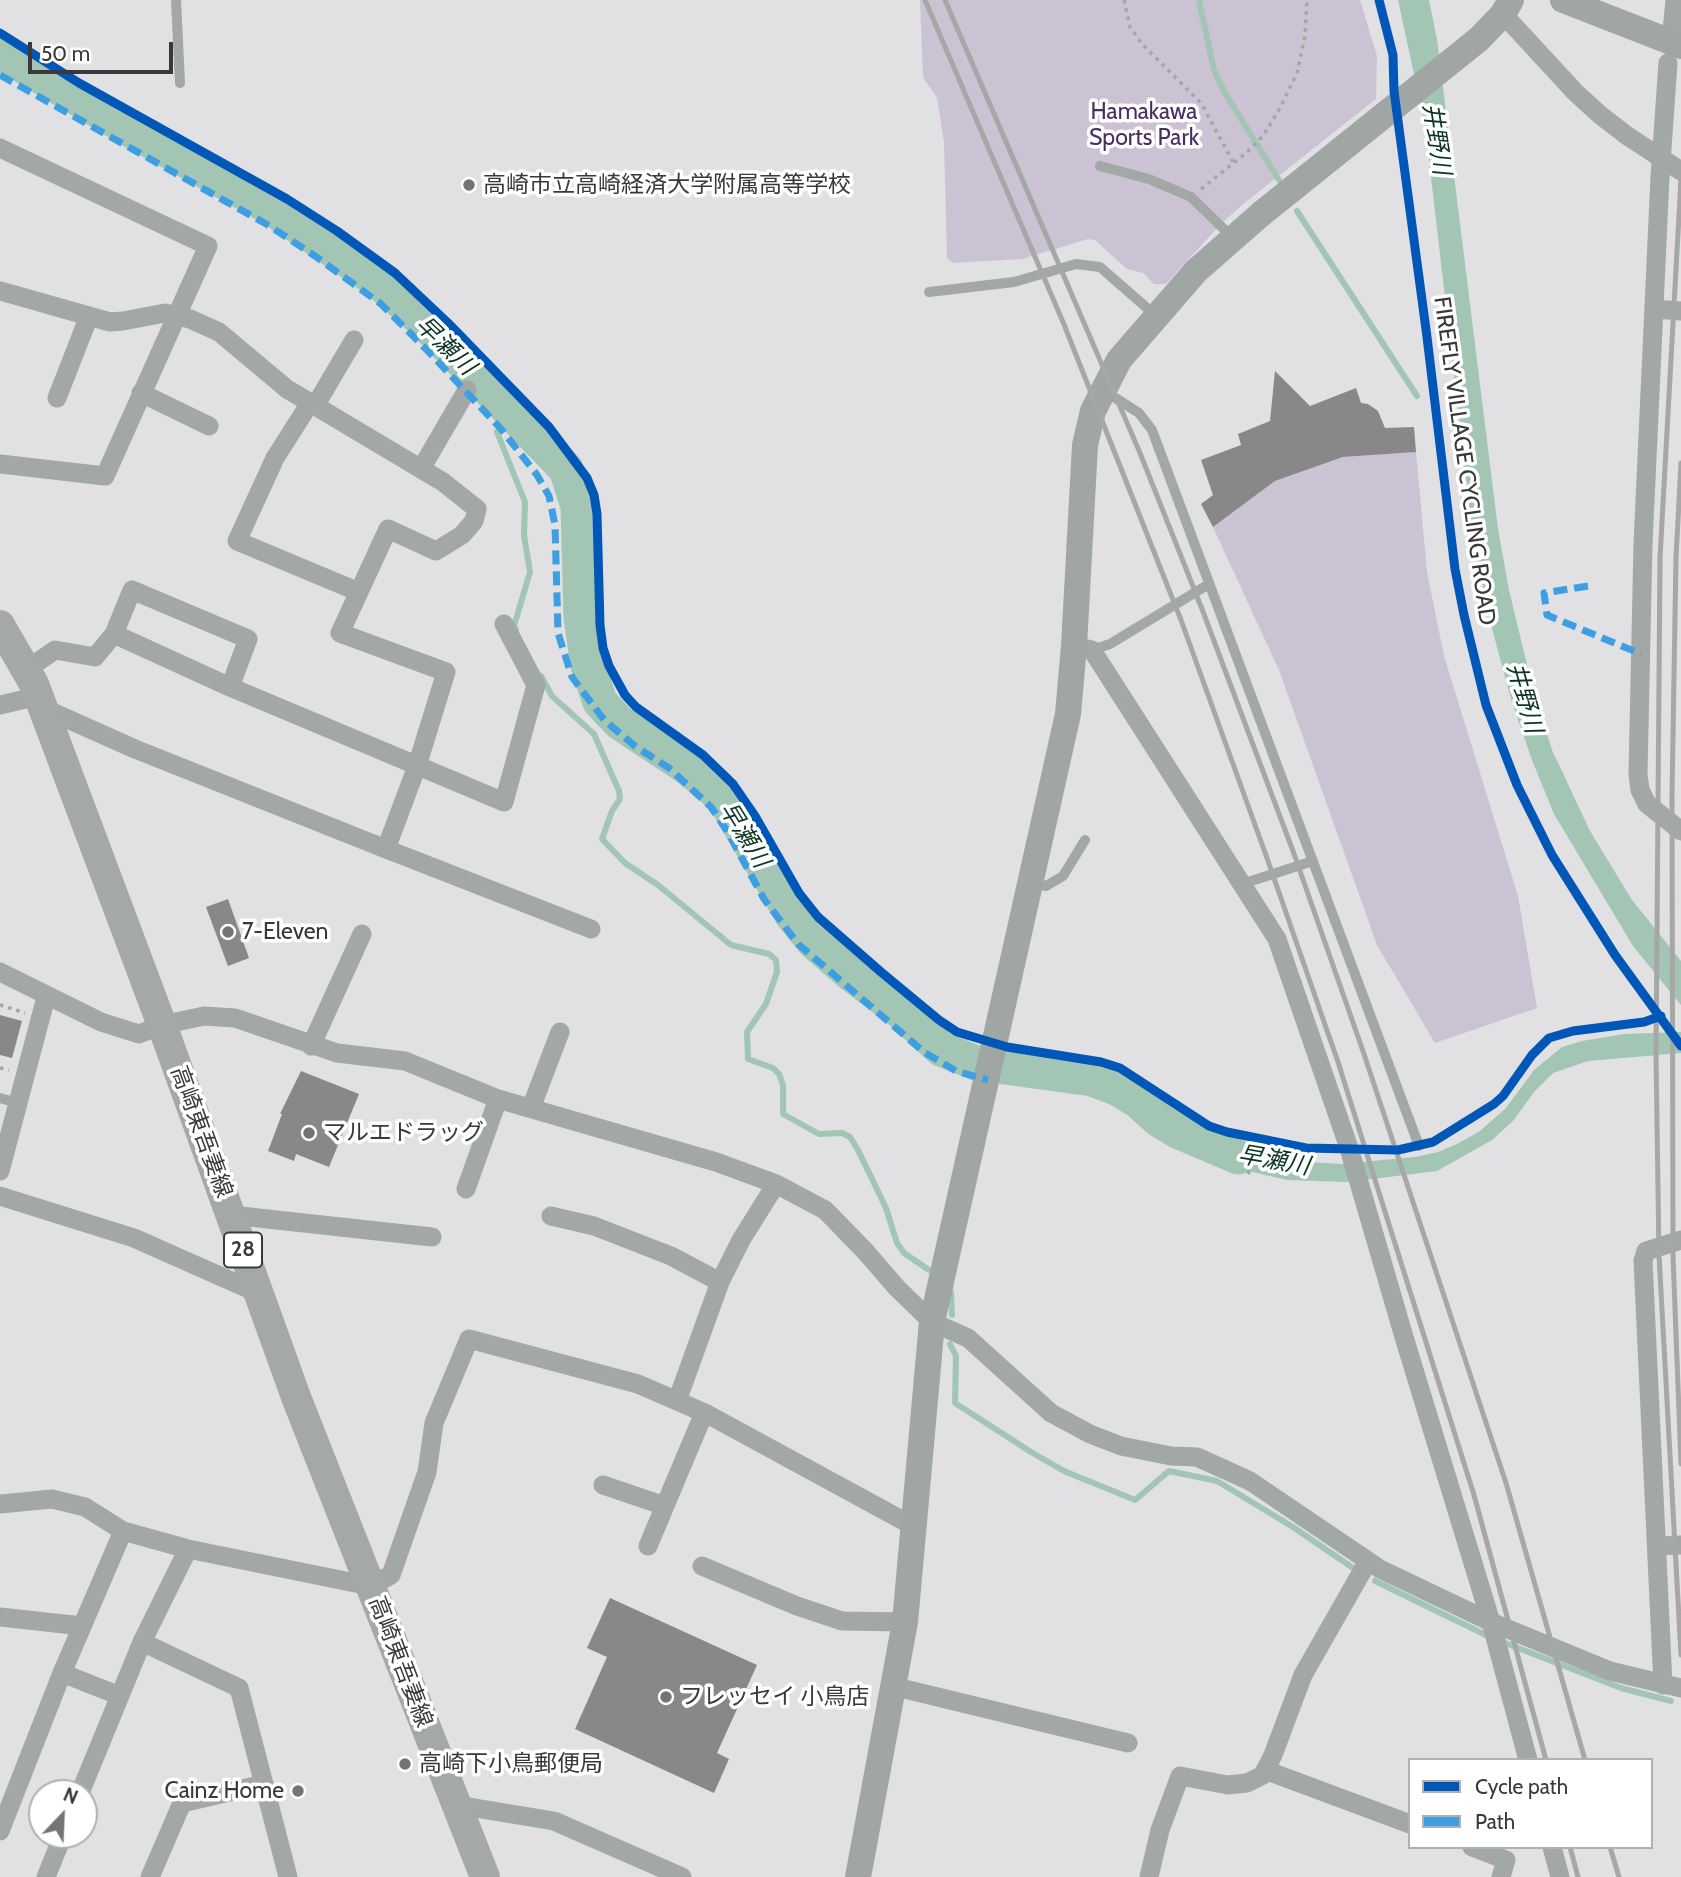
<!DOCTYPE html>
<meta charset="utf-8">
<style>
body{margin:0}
#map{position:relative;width:1681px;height:1877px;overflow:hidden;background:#e1e0e2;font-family:Cabin,sans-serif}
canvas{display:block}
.legend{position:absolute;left:1408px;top:1758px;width:245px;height:91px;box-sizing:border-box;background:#fff;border:2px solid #b0b0b0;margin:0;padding:9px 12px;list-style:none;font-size:21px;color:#39393a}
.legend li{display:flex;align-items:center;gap:14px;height:35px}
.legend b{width:35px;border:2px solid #b0b0b0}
.north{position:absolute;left:28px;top:1779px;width:70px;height:70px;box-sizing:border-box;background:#fff;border:2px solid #b0b0b0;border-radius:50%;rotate:23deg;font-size:19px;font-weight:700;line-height:28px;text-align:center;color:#39393a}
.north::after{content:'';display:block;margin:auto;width:24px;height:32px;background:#747375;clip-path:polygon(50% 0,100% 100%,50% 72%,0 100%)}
.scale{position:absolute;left:28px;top:42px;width:145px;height:32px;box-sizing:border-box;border:4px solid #39393a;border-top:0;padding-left:9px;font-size:21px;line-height:24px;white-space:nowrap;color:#39393a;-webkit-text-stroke:5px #fff;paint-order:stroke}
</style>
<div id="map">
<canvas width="1681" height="1877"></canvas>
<ul class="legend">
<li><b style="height:9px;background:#0057b8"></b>Cycle path</li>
<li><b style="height:9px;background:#3e9ee2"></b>Path</li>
</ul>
<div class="north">N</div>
<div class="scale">50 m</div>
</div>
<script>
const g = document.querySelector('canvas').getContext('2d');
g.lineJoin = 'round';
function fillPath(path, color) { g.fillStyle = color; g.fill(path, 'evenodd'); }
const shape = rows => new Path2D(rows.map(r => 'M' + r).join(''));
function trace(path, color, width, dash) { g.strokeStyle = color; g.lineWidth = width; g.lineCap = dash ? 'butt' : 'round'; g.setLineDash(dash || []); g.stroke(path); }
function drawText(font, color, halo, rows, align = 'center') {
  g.font = font + ' Cabin,"Noto Sans JP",sans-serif'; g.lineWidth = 7; g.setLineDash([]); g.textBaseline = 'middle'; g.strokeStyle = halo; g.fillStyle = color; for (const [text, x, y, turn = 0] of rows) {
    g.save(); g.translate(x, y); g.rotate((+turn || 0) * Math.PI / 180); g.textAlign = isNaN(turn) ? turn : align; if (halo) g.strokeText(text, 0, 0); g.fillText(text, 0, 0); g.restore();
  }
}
const green = shape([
 [920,0,1360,0,1377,56,1376,99,1242,205,1219,226,1166,284,1154,284,1143,273,1127,269,1095,240,1088,239,1022,259,953,263,947,258,944,142,937,98,923,77],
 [1416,452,1427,572,1444,656,1518,896,1537,1008,1435,1043,1377,945,1279,670,1213,527,1275,481,1343,457]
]);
const water = shape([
 [1398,0,1429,0,1437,39,1498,529,1509,590,1533,690,1552,750,1590,831,1632,900,1681,961,1681,1005,1633,946,1554,814,1532,760,1511,699,1489,617,1471,522,1425,125],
 [1681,1032,1681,1053,1588,1061,1553,1073,1534,1092,1513,1121,1492,1140,1437,1171,1348,1182,1287,1180,1217,1164,1186,1151,1199,1133,1225,1144,1293,1161,1341,1164,1415,1157,1438,1152,1457,1144,1480,1131,1506,1108,1534,1070,1562,1047,1582,1041,1624,1034]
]);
const stream = shape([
 [1199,0,1214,70,1225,93,1279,180],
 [1297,211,1417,396],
 [496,413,504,403],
 [497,432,525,502,524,535,530,572,514,626,516,630],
 [541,676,552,696,594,734,619,791,620,799,612,811,602,839,625,863,658,885,731,945,769,954,776,960,777,972,766,1004,747,1032,748,1059,773,1068,779,1074,783,1085,783,1114,819,1134,842,1133,850,1137,858,1150,886,1208,897,1243,904,1253,929,1270],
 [951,1292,952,1315],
 [950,1344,956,1356,955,1403,1031,1452,1064,1471,1135,1500,1169,1471,1217,1481,1293,1527,1356,1570],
 [1375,1581,1490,1637],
 [1500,1641,1621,1688,1671,1701]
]);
const river = shape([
 [0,52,127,128,273,209,378,281,425,323,566,469,578,506,581,617,588,666,600,702,620,723,685,766,708,784,726,802,792,915,814,942,851,974,900,1011,941,1049,976,1063,1092,1079,1118,1089,1138,1101,1159,1120,1179,1132,1238,1157]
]);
const building = shape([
 [1275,371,1310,406,1356,388,1361,403,1368,404,1378,411,1385,428,1414,427,1416,452,1343,457,1275,481,1213,527,1201,504,1213,495,1201,460,1241,445,1238,434,1270,421],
 [228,899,249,958,228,966,206,907],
 [0,1015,22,1021,12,1058,0,1055],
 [301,1071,359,1094,329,1167,296,1154,294,1161,268,1151,282,1114,280,1114],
 [610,1598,757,1665,717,1753,729,1759,714,1793,575,1729,607,1657,587,1648]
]);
const path = shape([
 [1124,0,1130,27,1142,44,1201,103,1233,162],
 [1201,189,1245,154,1263,136,1280,108,1297,73,1305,36,1307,0],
 [0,1005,25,1013],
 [0,1068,9,1070],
 [1248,1174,1263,1141]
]);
const lane = shape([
 [176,0,180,83],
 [1100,166,1149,179,1191,197,1232,237],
 [929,292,1014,282,1076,264,1100,267,1155,315],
 [1106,392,1139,413,1152,430,1419,1146],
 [1092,650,1110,644,1209,584],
 [1032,883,1046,886,1063,876,1085,840],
 [1242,884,1313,861],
 [0,1098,18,1103]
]);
const street = shape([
 [1503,14,1575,92,1599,114,1626,135,1681,171],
 [1671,42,1675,0],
 [1668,63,1660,177,1643,544,1638,774,1640,790,1647,804,1681,831],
 [0,148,208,246,105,476,0,464],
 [0,291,110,322,123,321,165,313,190,319,219,332,287,389,443,482,477,509,474,521,462,535,436,551,388,529,340,633,446,672,417,766,386,849,135,749,43,708],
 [1654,309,1681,311],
 [141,393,209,426],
 [57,398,89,316],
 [310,403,275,458,237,541,359,592],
 [315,406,354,340],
 [421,469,467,390],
 [114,634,230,687,504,802,536,685,504,624],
 [1074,646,1092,650,1277,939,1349,1148,1404,1337,1491,1622,1528,1760],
 [26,670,55,650,95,657,114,634,132,590,248,639,230,687],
 [0,705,39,696],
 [386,849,591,929],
 [0,972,101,1022,139,1034,162,1025,204,1016,235,1018,337,1053,405,1061,498,1099,716,1162,776,1184,825,1210,865,1251,897,1288,932,1322,968,1338,1051,1413,1090,1434,1121,1446,1171,1456,1197,1457,1250,1481,1380,1569,1491,1622,1610,1671,1681,1688],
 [311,1046,362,934],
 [531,1108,560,1032],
 [0,1171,46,997],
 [466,1189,498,1099],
 [0,1196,134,1238,258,1293],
 [231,1215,432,1237],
 [551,1216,594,1226,671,1256,720,1282],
 [677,1401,720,1282,741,1240,776,1184],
 [603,1485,665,1506],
 [0,1504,52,1499,85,1507,123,1531,188,1549,370,1586,391,1575,427,1472,434,1423,469,1339,638,1384,707,1414,913,1526],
 [648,1546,704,1413],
 [1657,1546,1681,1545],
 [702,1566,797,1606,842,1621,905,1622],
 [0,1617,82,1626],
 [142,1642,239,1688,288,1877],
 [62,1673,120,1696],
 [1663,1685,1643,1261,1646,1251,1681,1240],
 [892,1686,1128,1743],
 [1265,1770,1410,1824],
 [80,1793,142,1642,188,1549],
 [457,1805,554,1821,682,1877],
 [0,1831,62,1673,123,1531],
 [1472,1847,1506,1860,1501,1877],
 [1552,1847,1560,1877],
 [46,1877,63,1835],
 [150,1877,182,1803,264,1784],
 [1149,1877,1160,1830,1180,1776,1228,1785,1247,1783,1263,1775,1273,1755,1303,1675,1368,1561]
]);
const secondary = shape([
 [1563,0,1681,46],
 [858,1877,905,1622,932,1322,1068,714,1074,646,1085,445,1093,411,1119,360,1196,271,1261,214,1479,39,1503,14,1511,0]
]);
const primary = shape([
 [0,625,34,684,43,708,162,1025,296,1397,485,1877]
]);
const rail = shape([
 [925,0,1063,322,1181,620,1267,858,1338,1062,1474,1495,1546,1760],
 [945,0,1140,453,1202,609,1293,851,1364,1054,1506,1483,1585,1760],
 [1681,179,1660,558,1656,1055,1659,1255,1681,1655],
 [1681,463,1676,558,1672,795,1673,1256,1681,1464],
 [1570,1847,1578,1877],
 [1610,1847,1619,1877]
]);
const quiet = shape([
 [0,75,268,225,315,256,381,304,427,350,502,430,537,475,549,496,555,525,558,633,572,677,604,720,635,746,669,768,711,807,727,831,764,899,798,944,924,1052,956,1071,988,1080],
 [1588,586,1544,593,1547,615,1641,654]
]);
const cycleway = shape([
 [1379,0,1393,55,1394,91,1427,337,1455,569,1464,615,1486,705,1517,785,1552,855,1615,955,1681,1046],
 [0,33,79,83,287,199,337,231,395,273,448,323,549,427,587,478,594,495,597,514,600,625,603,648,609,666,625,695,636,707,703,755,733,784,755,816,799,893,818,917,881,972,939,1020,957,1032,1007,1047,1101,1062,1120,1068,1209,1126,1227,1132,1306,1148,1398,1150,1433,1142,1494,1104,1503,1096,1532,1055,1549,1038,1573,1031,1644,1022,1661,1016]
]);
const markers = [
 [469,185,7,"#747375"],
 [228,932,7,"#747375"],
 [309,1133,7,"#747375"],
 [666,1697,7,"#747375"],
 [405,1764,7,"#747375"],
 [298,1791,7,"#747375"]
];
const shields = [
 [243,1250,38]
];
const shieldNames = [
 ["28",243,1250]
];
const parkNames = [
 ["Hamakawa",1144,112],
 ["Sports Park",1144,138]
];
const poiNames = [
 ["高崎市立高崎経済大学附属高等学校",483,185],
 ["7-Eleven",242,932],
 ["マルエドラッグ",323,1133],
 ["フレッセイ 小鳥店",680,1697],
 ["高崎下小鳥郵便局",419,1764],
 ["Cainz Home",284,1791,"right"]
];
const streetNames = [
 ["FIREFLY VILLAGE CYCLING ROAD",1464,461,82],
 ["高崎東吾妻線",201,1132,70],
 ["高崎東吾妻線",400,1662,69]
];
const waterNames = [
 ["井野川",1436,139,81],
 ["早瀬川",445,346,44],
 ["井野川",1524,698,74],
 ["早瀬川",744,835,58],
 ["早瀬川",1274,1161,10]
];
fillPath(green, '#cbc2d4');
fillPath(water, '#a3c5b4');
trace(stream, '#a3c5b4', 6);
trace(river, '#a3c5b4', 35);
fillPath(building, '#888889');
trace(path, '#a3a6a5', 3.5, [3.5, 5]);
trace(lane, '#a1a8a5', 10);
trace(street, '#a1a8a5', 19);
trace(secondary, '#a0a6a4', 26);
trace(primary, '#a4a9a6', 30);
trace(rail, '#a5a8a6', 5);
trace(quiet, '#3e9ee2', 7, [14, 7]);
trace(cycleway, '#0057b8', 9);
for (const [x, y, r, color] of markers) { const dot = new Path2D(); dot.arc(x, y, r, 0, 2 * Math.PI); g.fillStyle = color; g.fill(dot); trace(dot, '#fff', 2.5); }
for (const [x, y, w] of shields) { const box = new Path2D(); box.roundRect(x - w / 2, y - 17.5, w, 35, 5); g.fillStyle = '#fff'; g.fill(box); trace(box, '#39393a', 2); }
drawText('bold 21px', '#39393a', null, shieldNames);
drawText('23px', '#492c61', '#fff', parkNames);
drawText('23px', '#39393a', '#fff', poiNames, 'left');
drawText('23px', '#39393a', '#fff', streetNames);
drawText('italic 24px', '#0b3625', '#fff', waterNames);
</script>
